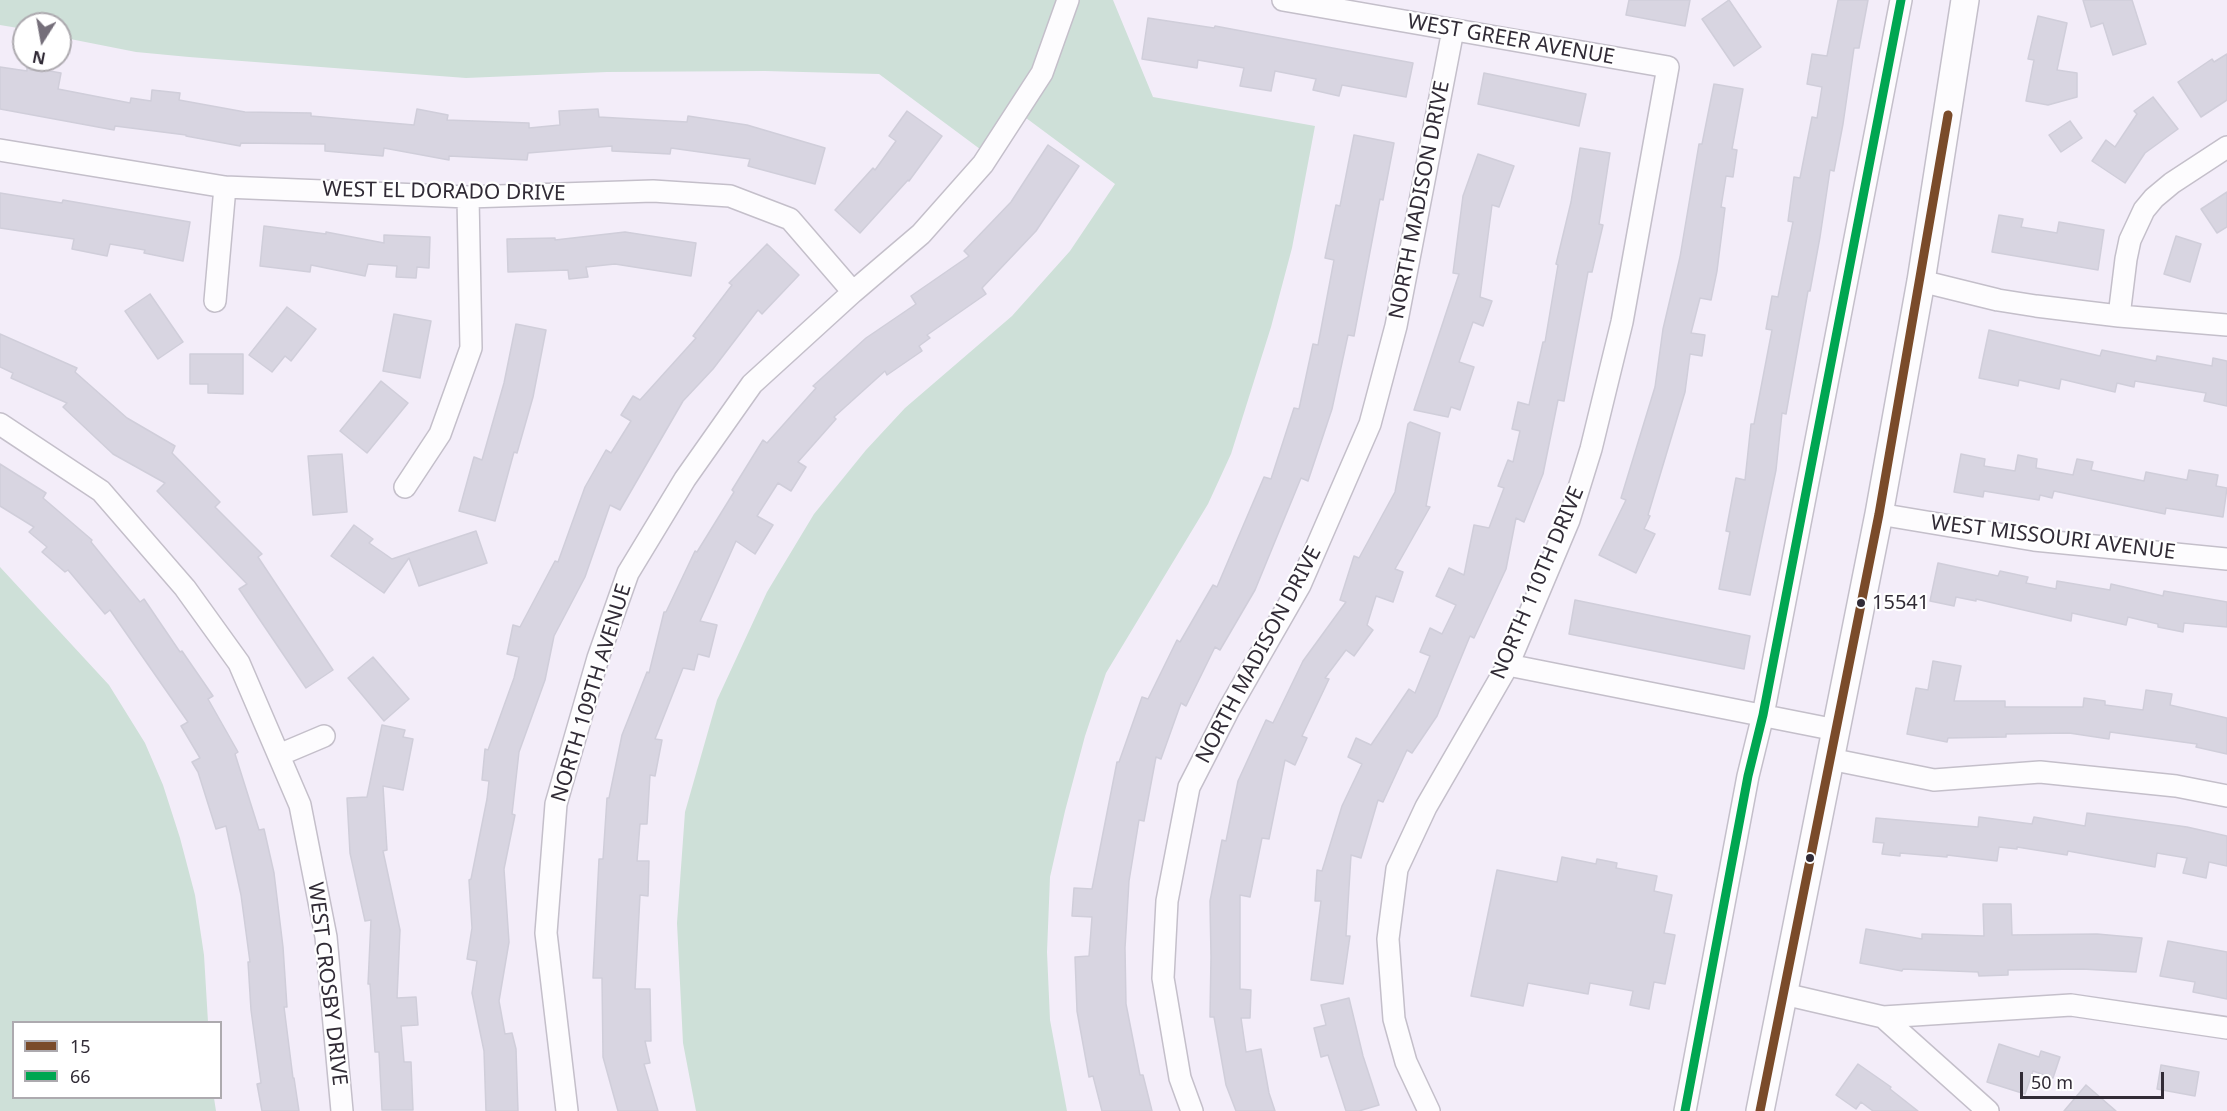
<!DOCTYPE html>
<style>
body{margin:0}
#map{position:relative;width:2227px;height:1111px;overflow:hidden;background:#f3edf9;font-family:"Noto Sans",sans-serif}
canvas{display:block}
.legend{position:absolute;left:12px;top:1021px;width:210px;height:78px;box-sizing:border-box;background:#fff;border:2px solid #adaaaf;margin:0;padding:8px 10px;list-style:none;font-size:18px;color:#312b36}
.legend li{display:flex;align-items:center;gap:12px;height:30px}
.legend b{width:30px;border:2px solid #adaaaf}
.north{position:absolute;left:12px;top:12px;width:60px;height:60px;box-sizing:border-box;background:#fff;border:2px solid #adaaaf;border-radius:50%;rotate:191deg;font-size:16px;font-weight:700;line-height:24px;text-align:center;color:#312b36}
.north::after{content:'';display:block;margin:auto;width:21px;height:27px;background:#756f7a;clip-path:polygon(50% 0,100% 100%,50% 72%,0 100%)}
.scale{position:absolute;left:2020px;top:1072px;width:144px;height:27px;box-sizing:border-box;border:3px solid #312b36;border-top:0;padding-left:8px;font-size:18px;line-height:21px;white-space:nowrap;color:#312b36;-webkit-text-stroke:4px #fff;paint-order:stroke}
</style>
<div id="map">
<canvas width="2227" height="1111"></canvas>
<ul class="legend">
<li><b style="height:8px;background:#7a4b2a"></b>15</li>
<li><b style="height:8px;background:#00a651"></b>66</li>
</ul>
<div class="north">N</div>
<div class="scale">50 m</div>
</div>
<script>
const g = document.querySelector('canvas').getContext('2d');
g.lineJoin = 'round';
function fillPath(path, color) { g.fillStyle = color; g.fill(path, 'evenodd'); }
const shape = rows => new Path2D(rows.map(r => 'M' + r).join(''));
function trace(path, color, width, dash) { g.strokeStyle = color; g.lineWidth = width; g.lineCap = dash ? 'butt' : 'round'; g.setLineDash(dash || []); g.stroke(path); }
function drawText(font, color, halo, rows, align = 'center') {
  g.font = font + ' "Noto Sans",sans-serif'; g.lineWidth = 4.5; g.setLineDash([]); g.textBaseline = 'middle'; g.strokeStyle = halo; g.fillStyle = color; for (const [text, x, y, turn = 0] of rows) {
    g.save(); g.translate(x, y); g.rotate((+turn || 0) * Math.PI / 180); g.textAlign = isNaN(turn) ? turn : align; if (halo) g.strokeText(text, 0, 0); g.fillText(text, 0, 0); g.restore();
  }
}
const green = shape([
 [0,0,1113,0,1153,97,1315,126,1292,248,1271,327,1231,454,1208,504,1106,673,1085,736,1065,811,1050,877,1047,952,1050,1020,1067,1111,696,1111,683,1043,677,923,685,812,717,700,767,592,814,514,866,450,905,408,1012,316,1070,251,1115,184,1018,112,988,155,879,74,765,71,607,72,466,78,189,57,136,52,60,37,60,24,24,24,24,29,0,25],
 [0,567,109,685,145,743,163,785,180,838,195,895,204,955,208,1022,14,1022,14,1098,214,1098,216,1111,0,1111]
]);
const building = shape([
 [1629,0,1690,0,1685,26,1626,15,1629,0],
 [1729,0,1761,47,1734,66,1702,19,1729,0],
 [1838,0,1868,0,1859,48,1854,48,1843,124,1834,171,1830,170,1820,237,1810,291,1808,291,1786,414,1782,413,1776,470,1750,595,1719,589,1730,532,1726,531,1736,478,1745,480,1751,424,1754,424,1772,330,1766,329,1772,296,1778,297,1793,222,1788,221,1794,177,1800,178,1812,117,1817,118,1822,87,1807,84,1812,54,1827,56,1838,0],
 [2083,0,2132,0,2146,44,2113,55,2103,23,2091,27,2083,0],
 [2038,16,2067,23,2057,70,2077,73,2077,97,2048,105,2026,101,2034,60,2028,59,2038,16],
 [1148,18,1214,28,1215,26,1413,63,1406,97,1342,85,1339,96,1313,90,1316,79,1275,71,1271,91,1240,86,1244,68,1198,60,1197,68,1142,59,1148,18],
 [2227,54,2227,100,2201,117,2178,82,2212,59,2214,62,2227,54],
 [0,67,27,71,27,67,61,73,58,89,130,103,131,98,151,101,152,90,180,93,179,100,245,112,311,113,311,116,414,125,417,109,448,115,447,120,529,123,529,128,560,125,559,111,598,109,599,117,687,122,688,116,747,125,825,148,815,184,748,166,750,159,671,148,670,154,612,151,612,146,528,153,527,160,449,156,449,160,384,148,383,156,325,151,325,144,241,143,240,146,186,136,186,135,115,126,114,130,0,109,0,67],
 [1484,73,1586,94,1579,126,1478,104,1484,73],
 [1714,84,1743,89,1732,149,1737,150,1733,177,1726,176,1721,207,1725,208,1717,271,1711,300,1700,298,1691,333,1705,335,1702,356,1690,354,1685,392,1648,515,1650,516,1644,529,1655,534,1636,573,1599,555,1626,500,1621,498,1655,387,1663,329,1680,257,1699,144,1702,144,1714,84],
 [2153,97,2178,129,2145,153,2125,183,2092,161,2106,140,2115,147,2137,114,2134,111,2153,97],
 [907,111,942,136,909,181,908,180,860,233,835,210,873,168,875,170,896,141,889,136,907,111],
 [2070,121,2082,138,2061,152,2049,135,2070,121],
 [1354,135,1394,143,1383,200,1380,199,1354,336,1348,335,1332,409,1308,481,1301,478,1255,590,1220,650,1215,647,1186,706,1181,703,1161,759,1156,757,1144,821,1139,820,1129,881,1125,948,1126,1004,1140,1075,1143,1075,1152,1111,1102,1111,1093,1076,1089,1077,1077,1011,1075,957,1089,956,1092,917,1072,916,1074,888,1092,889,1117,762,1119,762,1142,697,1148,699,1177,640,1180,642,1213,585,1217,587,1264,477,1271,479,1294,408,1299,409,1313,344,1318,345,1334,260,1325,258,1336,205,1340,206,1354,135],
 [1048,145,1079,166,1036,231,982,288,986,294,927,335,930,338,919,346,922,351,887,375,885,371,834,417,836,419,798,462,806,467,791,491,778,483,757,516,773,525,755,554,736,541,700,621,717,625,709,657,698,654,694,670,683,668,655,739,662,740,655,776,650,775,647,824,640,824,637,861,649,861,648,896,640,895,635,989,650,989,651,1041,645,1041,650,1063,644,1064,658,1111,618,1111,603,1057,602,978,593,978,599,859,603,859,607,798,609,798,622,735,647,672,649,673,664,612,666,612,695,551,697,552,734,492,732,490,763,440,767,443,816,388,813,386,866,338,916,304,911,296,969,256,964,251,1011,202,1048,145],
 [1580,148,1610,153,1599,224,1603,225,1592,272,1588,272,1564,401,1558,400,1543,474,1524,522,1516,518,1506,569,1474,638,1470,636,1437,716,1412,753,1407,750,1383,802,1378,800,1361,858,1351,855,1346,936,1350,936,1343,984,1311,980,1321,901,1315,901,1317,870,1322,871,1342,806,1362,764,1348,757,1356,738,1371,745,1409,689,1415,693,1430,656,1420,652,1430,628,1442,634,1456,605,1436,596,1449,568,1464,575,1474,525,1489,528,1504,488,1498,486,1508,460,1513,462,1520,431,1512,429,1518,402,1529,405,1543,342,1545,342,1558,265,1556,264,1571,202,1580,148],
 [1478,154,1514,166,1499,207,1492,205,1480,297,1492,301,1483,326,1473,322,1459,362,1474,367,1460,410,1451,407,1448,417,1414,410,1459,274,1453,273,1463,196,1478,154],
 [2227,192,2227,227,2217,233,2201,209,2227,192],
 [0,193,62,203,63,200,190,222,183,261,144,253,145,250,110,244,107,256,72,249,74,239,0,228,0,193],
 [1999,215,2023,219,2021,227,2057,233,2059,222,2104,230,2098,270,1992,252,1999,215],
 [264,226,326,234,326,232,384,243,384,235,430,237,429,268,417,267,416,278,396,277,397,266,368,264,365,276,311,265,310,272,260,266,264,226],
 [625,232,696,243,691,276,615,264,586,267,588,277,569,279,568,270,508,272,507,239,555,238,555,240,625,232],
 [2176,236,2201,244,2190,282,2164,274,2176,236],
 [767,244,799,275,762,314,758,310,713,369,683,401,620,510,610,505,585,577,554,636,545,680,519,752,512,814,515,815,504,869,509,942,499,1001,505,1034,512,1033,516,1049,518,1111,486,1111,484,1051,472,993,477,961,467,959,472,928,469,880,471,879,487,799,489,781,482,780,485,749,488,750,514,678,519,657,507,654,513,625,520,627,555,561,558,562,585,487,606,450,611,453,631,421,621,415,633,396,640,400,696,338,693,336,732,285,729,283,767,244],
 [150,294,183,342,158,359,125,311,150,294],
 [287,307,316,329,291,361,285,356,272,372,249,355,287,307],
 [394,314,431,321,420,378,383,371,394,314],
 [516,324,546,330,533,397,517,453,514,452,495,521,459,511,474,457,482,460,504,383,516,324],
 [1989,330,2100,356,2102,350,2156,361,2157,356,2212,366,2213,358,2227,361,2227,406,2204,401,2206,393,2135,381,2134,387,2117,383,2115,392,2061,379,2059,389,2019,380,2018,386,1979,378,1989,330],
 [0,334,77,368,75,372,127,418,175,446,172,453,220,502,215,507,262,554,258,557,333,670,306,688,239,589,247,584,157,491,165,483,113,454,63,407,67,403,11,378,13,373,0,367,0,334],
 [190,354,243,354,243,394,208,393,208,384,190,384,190,354],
 [381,381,408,403,367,453,340,431,381,381],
 [1410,422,1440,433,1426,506,1430,507,1395,569,1403,572,1393,602,1376,596,1367,625,1373,630,1354,656,1346,650,1325,678,1329,679,1302,736,1307,738,1295,765,1285,760,1269,839,1262,838,1250,897,1240,895,1240,989,1251,990,1250,1018,1241,1018,1246,1052,1261,1049,1269,1093,1275,1111,1236,1111,1226,1085,1214,1017,1210,1017,1211,957,1210,901,1222,840,1226,841,1238,781,1266,720,1273,723,1303,661,1346,602,1340,600,1354,556,1359,558,1395,492,1408,424,1410,422],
 [342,454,347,512,313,515,308,456,342,454],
 [1961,454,1985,459,1984,466,2015,471,2018,455,2037,459,2036,468,2073,475,2077,459,2093,462,2091,470,2144,481,2146,472,2187,480,2189,470,2218,475,2216,486,2227,488,2223,517,2166,508,2165,514,2054,491,2052,498,2040,495,2039,500,1984,491,1983,497,1954,492,1961,454],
 [0,464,46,493,43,498,92,540,91,542,140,602,144,599,180,652,182,651,213,696,208,699,238,752,235,754,259,830,264,829,274,873,283,947,287,1007,284,1007,293,1078,294,1078,299,1111,262,1111,257,1084,261,1083,251,1010,248,962,250,962,241,895,226,826,216,829,198,772,192,762,200,758,181,726,188,722,110,610,105,614,68,570,65,572,42,552,47,547,29,532,34,527,0,506,0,464],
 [354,525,373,539,369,543,392,559,476,531,487,563,419,586,409,558,384,593,331,556,354,525],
 [1938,563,1998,576,2000,571,2028,577,2026,583,2056,589,2057,581,2110,590,2111,584,2163,596,2164,591,2227,602,2227,627,2184,623,2183,632,2158,627,2158,624,2128,617,2126,625,2072,613,2071,621,1976,599,1976,601,1956,597,1954,606,1930,601,1938,563],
 [1575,600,1750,636,1744,669,1569,634,1575,600],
 [373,657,409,699,384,721,348,678,373,657],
 [1933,661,1961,666,1954,701,2005,701,2005,707,2083,707,2084,698,2105,701,2105,705,2143,710,2146,690,2172,694,2170,705,2227,718,2227,754,2196,747,2197,744,2110,732,2109,739,2069,733,2006,734,2006,737,1948,738,1947,742,1907,734,1916,688,1928,690,1933,661],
 [382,725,405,730,403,737,413,739,403,790,383,786,387,850,383,851,400,930,397,998,416,997,418,1025,401,1026,404,1062,411,1062,413,1110,382,1110,379,1052,375,1052,370,984,368,984,371,920,365,921,350,853,347,798,367,797,382,725],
 [2087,813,2187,827,2227,836,2227,866,2209,862,2206,878,2183,873,2187,858,2157,853,2155,867,2068,851,2067,855,2017,847,2017,849,1999,847,1997,861,1947,855,1947,857,1900,853,1900,856,1882,854,1884,843,1873,842,1876,818,1978,827,1979,817,2032,824,2034,817,2085,826,2087,813],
 [1562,857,1596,864,1597,859,1617,863,1616,868,1657,876,1654,891,1672,895,1664,933,1675,935,1665,984,1654,982,1649,1009,1630,1005,1633,991,1590,983,1588,994,1528,983,1523,1006,1471,996,1497,870,1557,882,1562,857],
 [1983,904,2011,904,2012,935,2097,934,2142,938,2136,972,2082,969,2008,970,2008,975,1979,976,1978,972,1903,969,1902,971,1860,963,1866,929,1922,939,1922,934,1984,936,1983,904],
 [2168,941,2227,952,2227,999,2193,992,2195,982,2160,976,2168,941],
 [1349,998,1363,1056,1379,1105,1359,1111,1346,1111,1328,1055,1321,1057,1314,1028,1326,1025,1321,1005,1349,998],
 [1999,1044,2039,1057,2041,1051,2060,1057,2053,1078,2033,1071,2025,1094,1987,1082,1999,1044],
 [1858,1064,1891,1087,1890,1089,1918,1111,1873,1111,1861,1102,1856,1109,1836,1095,1858,1064],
 [2161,1065,2199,1072,2195,1096,2157,1089,2161,1065],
 [2086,1085,2116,1111,2064,1111,2086,1085]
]);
const minor = shape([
 [1283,0,1668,67,1622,322,1591,449,1569,520,1508,665,1426,807,1397,869,1388,939,1394,1019,1406,1062,1429,1111],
 [0,150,225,187,468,197,653,191,730,196,790,219,853,292],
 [1921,281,1998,300,2036,306,2119,316,2227,325],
 [215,301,225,187],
 [2119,316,2126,259,2130,240,2144,210,2154,198,2172,183,2227,147],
 [0,424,101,491,185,588,239,663,300,805,326,937,342,1111],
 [405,487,440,434,471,348,468,197],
 [1879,514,2034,540,2227,559],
 [1508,665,1836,730],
 [279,755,324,736],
 [1830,759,1934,780,2040,772,2176,786,2227,796],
 [1784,994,1883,1017,1988,1111],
 [1883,1017,2071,1005,2227,1028],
 [567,1111,546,933,556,804,598,658,628,573,685,479,752,384,853,292,921,234,983,164,1042,73,1068,0],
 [1192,1111,1180,1078,1163,978,1167,901,1189,787,1229,709,1300,585,1370,424,1396,326,1453,30],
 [1685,1111,1748,776,1763,715,1901,0]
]);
const tertiary = shape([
 [1760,1111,1879,514,1921,281,1965,0]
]);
const bus1 = shape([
 [1760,1111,1879,514,1948,115]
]);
const bus2 = shape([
 [1685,1111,1748,776,1763,715,1901,0]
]);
const markers = [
 [1861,603,5,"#312b36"],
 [1810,858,5,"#312b36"]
];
const busNames = [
 ["15541",1872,603]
];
const streetNames = [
 ["WEST GREER AVENUE",1511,40,10],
 ["WEST EL DORADO DRIVE",444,192,1],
 ["NORTH MADISON DRIVE",1420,200,-79],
 ["WEST MISSOURI AVENUE",2053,538,7],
 ["NORTH 110TH DRIVE",1538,583,-67],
 ["NORTH MADISON DRIVE",1259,655,-62],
 ["NORTH 109TH AVENUE",592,693,-73],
 ["WEST CROSBY DRIVE",327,984,83]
];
fillPath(green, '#cee0d8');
fillPath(building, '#d8d5e1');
trace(building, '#d0ceda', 1.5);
trace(minor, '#c4bfca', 24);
trace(tertiary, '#c4bfca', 30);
trace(minor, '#fdfcfe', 21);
trace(tertiary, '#fdfcfe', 27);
trace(bus1, '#7a4b2a', 9);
trace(bus2, '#00a651', 9);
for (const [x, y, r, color] of markers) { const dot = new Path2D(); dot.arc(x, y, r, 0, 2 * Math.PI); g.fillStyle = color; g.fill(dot); trace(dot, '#fff', 2); }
drawText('20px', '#312b36', '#fff', busNames, 'left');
drawText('21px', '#312b36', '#fff', streetNames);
</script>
